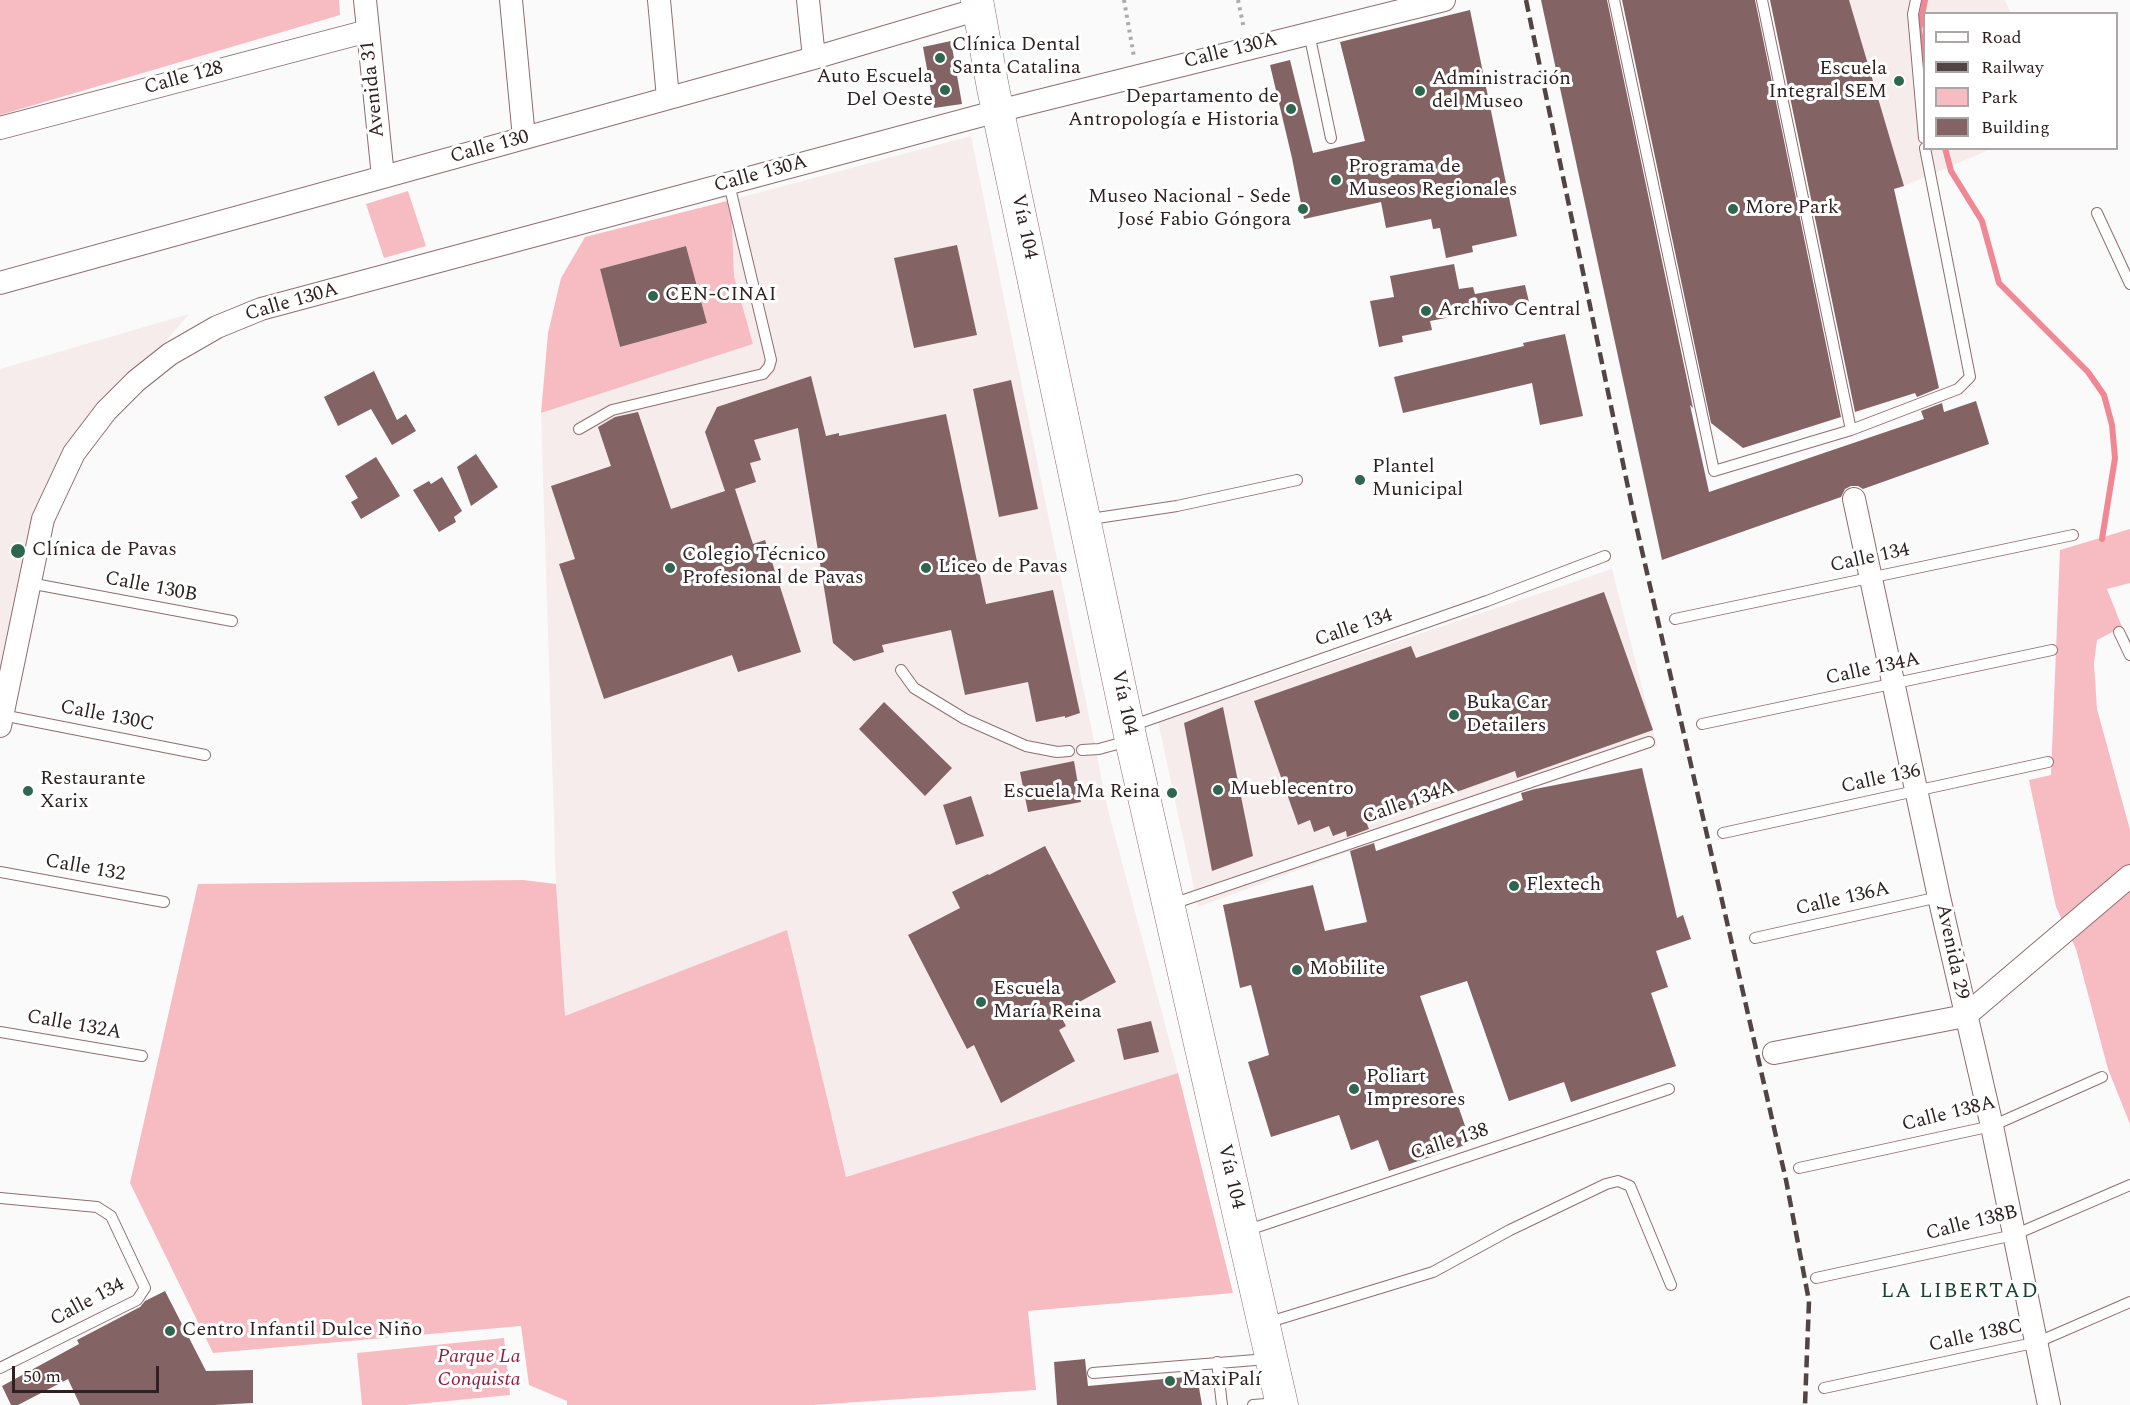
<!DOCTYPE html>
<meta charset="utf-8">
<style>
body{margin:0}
#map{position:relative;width:2130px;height:1405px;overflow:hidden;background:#fafafa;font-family:Spectral,serif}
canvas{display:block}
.legend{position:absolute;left:1923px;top:12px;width:195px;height:138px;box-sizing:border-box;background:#fff;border:2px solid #aca6a7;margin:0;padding:8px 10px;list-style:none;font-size:18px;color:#2f2122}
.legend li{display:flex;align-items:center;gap:12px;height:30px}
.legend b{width:30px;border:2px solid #aca6a7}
.scale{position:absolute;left:12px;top:1366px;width:147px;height:27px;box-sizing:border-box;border:3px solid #2f2122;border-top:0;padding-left:8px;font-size:18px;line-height:21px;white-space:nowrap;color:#2f2122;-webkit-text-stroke:4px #fff;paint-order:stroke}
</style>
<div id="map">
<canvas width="2130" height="1405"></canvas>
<ul class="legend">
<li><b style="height:8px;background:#fff"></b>Road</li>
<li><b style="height:8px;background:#504445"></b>Railway</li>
<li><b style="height:16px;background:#f7bcc1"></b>Park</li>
<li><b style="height:16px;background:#846365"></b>Building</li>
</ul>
<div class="scale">50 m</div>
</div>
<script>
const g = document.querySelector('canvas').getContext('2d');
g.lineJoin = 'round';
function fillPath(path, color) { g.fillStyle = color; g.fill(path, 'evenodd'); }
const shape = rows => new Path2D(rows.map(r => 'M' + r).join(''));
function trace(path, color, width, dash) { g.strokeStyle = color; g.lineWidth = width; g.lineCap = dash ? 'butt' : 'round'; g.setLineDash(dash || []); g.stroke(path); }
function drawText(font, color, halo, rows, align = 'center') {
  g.font = font + ' Spectral,serif'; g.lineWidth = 6; g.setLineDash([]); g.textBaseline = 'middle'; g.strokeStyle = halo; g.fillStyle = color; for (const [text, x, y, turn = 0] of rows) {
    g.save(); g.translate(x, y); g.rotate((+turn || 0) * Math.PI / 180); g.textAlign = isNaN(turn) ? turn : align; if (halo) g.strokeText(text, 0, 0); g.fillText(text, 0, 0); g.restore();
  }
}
const built = shape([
 [1849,0,2005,0,2011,13,1924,14,1924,148,1991,149,1904,186],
 [971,136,1108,810,1178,1073,846,1177,787,931,565,1017,556,884,541,413,753,344,734,276,731,200],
 [189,314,106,411,43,519,0,726,0,369],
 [1612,569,1657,746,1372,843,1198,907,1158,722]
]);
const green = shape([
 [0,0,339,0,340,15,0,115],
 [408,191,426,246,384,258,366,204],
 [731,200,734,276,753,344,541,413,548,333,561,278,585,237],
 [686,246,707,323,620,347,600,269],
 [2130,529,2130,583,2107,589,2122,627,2097,640,2094,663,2097,709,2130,830,2130,1124,2108,1069,2076,949,2056,907,2029,780,2051,775,2060,550],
 [523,880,556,884,565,1016,787,930,846,1177,1178,1073,1233,1293,1028,1311,1036,1390,813,1405,567,1405,567,1401,529,1385,521,1326,213,1353,130,1183,198,884],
 [504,1338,510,1395,406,1405,362,1405,357,1353]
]);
const stream = shape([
 [1924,58,1919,30,1925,0],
 [1945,148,1951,171,1982,221,1999,283,2088,372,2104,395,2112,425,2115,458,2102,539]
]);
const building = shape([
 [1541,0,1607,0,1693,408,1690,405,1709,492,1924,419,1921,411,1942,403,1944,412,1976,401,1989,444,1863,489,1858,486,1851,486,1845,489,1841,497,1662,560],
 [1622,0,1755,0,1841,417,1743,448,1711,423],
 [1770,0,1849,0,1904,186,1894,189,1939,388,1917,397,1915,393,1855,412],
 [1470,10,1517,236,1472,246,1473,252,1446,258,1440,228,1433,229,1431,219,1386,228,1381,202,1304,219,1292,158,1270,65,1290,60,1313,153,1365,141,1340,42],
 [951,41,962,104,934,108,923,47],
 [957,245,977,335,914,348,894,258],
 [686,246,707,323,620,347,600,269],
 [1454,264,1459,289,1473,287,1475,294,1525,285,1529,302,1430,321,1432,330,1402,336,1403,342,1379,347,1370,301,1394,297,1390,276],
 [1565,334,1583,416,1540,425,1532,383,1403,413,1394,377,1524,346,1523,343],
 [374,371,397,420,406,414,416,431,392,445,371,409,338,426,324,397],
 [811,376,826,436,839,433,839,436,946,414,986,604,1053,590,1080,713,1065,718,1065,716,1036,722,1028,682,965,695,951,630,882,645,884,652,854,661,833,643,798,428,754,440,761,460,750,463,756,482,735,489,753,544,765,540,801,652,738,672,732,655,604,699,559,564,575,559,551,486,611,466,598,427,615,417,638,412,671,509,725,491,705,432,717,407],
 [1011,380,1038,509,999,517,973,389],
 [476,454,498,487,471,506,457,467],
 [376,457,400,496,361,519,351,502,358,498,345,476],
 [442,477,462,511,454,517,456,522,439,532,413,490,429,481,431,484],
 [1604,592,1653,730,1517,778,1515,771,1367,824,1369,829,1347,837,1346,831,1333,836,1329,826,1314,832,1310,820,1298,825,1254,701,1411,646,1416,658],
 [884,702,952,768,925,796,859,729],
 [1223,707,1253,856,1212,871,1184,723],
 [1074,761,1081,802,1028,812,1020,772],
 [1642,768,1677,918,1683,915,1691,939,1656,951,1668,987,1651,993,1676,1066,1571,1102,1564,1082,1509,1101,1467,981,1420,996,1471,1143,1389,1171,1378,1140,1351,1150,1339,1115,1271,1137,1248,1062,1269,1055,1251,985,1240,988,1223,905,1313,885,1325,931,1367,922,1350,851,1374,843,1376,851,1523,800,1521,793,1535,789],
 [971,796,984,836,956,845,943,805],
 [1045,846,1116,982,1059,1013,1066,1026,1059,1030,1075,1061,1001,1103,974,1045,967,1049,908,935,960,908,952,892,988,874,989,875],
 [1151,1021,1159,1052,1124,1060,1117,1029],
 [165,1291,206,1371,253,1370,253,1403,214,1405,80,1405,68,1379,18,1405,11,1405,2,1386,79,1344,77,1340,140,1307,145,1301],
 [1085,1359,1088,1386,1197,1376,1202,1405,1057,1405,1054,1362]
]);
const path = shape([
 [1124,0,1134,57],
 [1238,0,1244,29]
]);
const service = shape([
 [1614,0,1714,471,1851,430,1762,0],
 [1916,0,1913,14,1924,138],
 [1309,33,1331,138],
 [2097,213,2130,284],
 [579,429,612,410,763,374,769,367,771,360,729,184],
 [1851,430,1958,389,1970,377,1925,148],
 [1088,518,1097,518,1177,506,1297,480],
 [29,583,232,621],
 [1675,619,2073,535],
 [2119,632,2130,655],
 [901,670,914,688,965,719,1026,746,1057,752,1069,751],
 [2,715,205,755],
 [1702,724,2052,650],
 [1131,726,1487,601,1605,556],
 [1082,750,1099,749,1128,741],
 [1723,833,2048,762],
 [0,872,164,902],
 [1181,901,1649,742],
 [1755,938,1939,897],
 [0,1032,142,1056],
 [1799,1168,1992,1126,2102,1077],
 [1245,1231,1669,1089],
 [1816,1278,2014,1235,2130,1185],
 [1266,1323,1433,1272,1510,1230,1606,1184,1618,1181,1630,1186,1671,1285],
 [1217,1362,1222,1405],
 [0,1368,137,1300,145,1288,111,1216,97,1207,0,1198],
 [1093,1373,1268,1359],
 [1824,1388,2038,1342,2130,1302],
 [1253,1405,1279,1403]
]);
const minor = shape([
 [365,0,383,177],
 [511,0,524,138],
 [659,0,668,98],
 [808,0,814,58],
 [0,128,368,31],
 [0,283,814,58,979,9],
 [1854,499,1939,897,1992,1126,2049,1405],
 [0,726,43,519,74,453,106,411,136,381,170,354,217,327,261,309,998,111,1444,0],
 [1774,1053,1965,1016,2130,876]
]);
const secondary = shape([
 [977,0,993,88,1131,740,1282,1405]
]);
const rail = shape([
 [1526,0,1634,516,1786,1180,1809,1301,1805,1405]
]);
const markers = [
 [940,58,6,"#2e674f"],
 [1899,81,6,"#2e674f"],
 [945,90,6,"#2e674f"],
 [1420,91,6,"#2e674f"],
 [1291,109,6,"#2e674f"],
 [1336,180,6,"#2e674f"],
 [1303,209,6,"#2e674f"],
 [1733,209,6,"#2e674f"],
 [653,296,6,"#2e674f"],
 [1426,311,6,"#2e674f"],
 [1360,480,6,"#2e674f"],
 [18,551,8,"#2e674f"],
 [670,568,6,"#2e674f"],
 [926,568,6,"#2e674f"],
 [1454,715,6,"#2e674f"],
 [1218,790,6,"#2e674f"],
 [28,791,6,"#2e674f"],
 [1172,793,6,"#2e674f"],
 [1514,886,6,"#2e674f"],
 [1297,970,6,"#2e674f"],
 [981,1002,6,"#2e674f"],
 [1354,1089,6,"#2e674f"],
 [170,1331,6,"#2e674f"],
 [1170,1381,6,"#2e674f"]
];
const poiNames = [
 ["Clínica Dental",952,46],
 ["Santa Catalina",952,69],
 ["Escuela",1887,70,"right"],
 ["Integral SEM",1887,93,"right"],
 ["Auto Escuela",933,78,"right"],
 ["Del Oeste",933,101,"right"],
 ["Administración",1432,80],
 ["del Museo",1432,103],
 ["Departamento de",1279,98,"right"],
 ["Antropología e Historia",1279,121,"right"],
 ["Programa de",1348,168],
 ["Museos Regionales",1348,191],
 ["Museo Nacional - Sede",1291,198,"right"],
 ["José Fabio Góngora",1291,221,"right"],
 ["More Park",1745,209],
 ["CEN-CINAI",665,296],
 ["Archivo Central",1438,311],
 ["Plantel",1372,468],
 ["Municipal",1372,491],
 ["Clínica de Pavas",32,551],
 ["Colegio Técnico",682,556],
 ["Profesional de Pavas",682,579],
 ["Liceo de Pavas",938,568],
 ["Buka Car",1466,704],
 ["Detailers",1466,727],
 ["Restaurante",40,780],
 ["Xarix",40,803],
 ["Mueblecentro",1230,790],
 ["Escuela Ma Reina",1160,793,"right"],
 ["Flextech",1526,886],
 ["Mobilite",1309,970],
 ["Escuela",993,990],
 ["María Reina",993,1013],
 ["Poliart",1366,1078],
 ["Impresores",1366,1101],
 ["Centro Infantil Dulce Niño",182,1331],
 ["MaxiPalí",1182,1381]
];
const streetNames = [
 ["Calle 130A",1231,52,-14],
 ["Calle 128",184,79,-15],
 ["Avenida 31",374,89,-96],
 ["Calle 130",490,148,-15],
 ["Calle 130A",761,175,-15],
 ["Vía 104",1023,227,78],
 ["Calle 130A",292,303,-16],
 ["Calle 134",1870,559,-12],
 ["Calle 130B",151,588,11],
 ["Calle 134",1354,629,-19],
 ["Calle 134A",1873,670,-12],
 ["Vía 104",1123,703,78],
 ["Calle 130C",107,717,11],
 ["Calle 136",1881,780,-12],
 ["Calle 134A",1409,804,-19],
 ["Calle 132",85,869,10],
 ["Calle 136A",1843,900,-13],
 ["Avenida 29",1951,952,78],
 ["Calle 132A",74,1026,10],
 ["Calle 138A",1949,1115,-14],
 ["Calle 138",1450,1143,-18],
 ["Vía 104",1230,1177,77],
 ["Calle 138B",1972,1224,-14],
 ["Calle 134",88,1303,-28],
 ["Calle 138C",1976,1337,-12]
];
const parkNames = [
 ["Parque La",479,1358],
 ["Conquista",479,1381]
];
const neighbourhoodNames = [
 ["LA LIBERTAD",1960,1293]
];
fillPath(built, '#f6ecec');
fillPath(green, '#f7bcc1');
trace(stream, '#f08793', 6);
fillPath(building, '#846365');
trace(service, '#906d70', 12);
trace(minor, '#906d70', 24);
trace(secondary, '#906d70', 33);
trace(path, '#afaaaa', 4, [3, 4.5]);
trace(service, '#fff', 10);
trace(minor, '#fff', 22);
trace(secondary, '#fff', 32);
trace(rail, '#504445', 4.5, [12, 6]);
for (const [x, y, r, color] of markers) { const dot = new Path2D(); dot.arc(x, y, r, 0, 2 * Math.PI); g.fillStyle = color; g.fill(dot); trace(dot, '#fff', 2); }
drawText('20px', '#2f2122', '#fff', poiNames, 'left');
drawText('20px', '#2f2122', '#fff', streetNames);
drawText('italic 20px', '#981c3a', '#fff', parkNames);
g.letterSpacing = '1.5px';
drawText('21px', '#174532', '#fff', neighbourhoodNames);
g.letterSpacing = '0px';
</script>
